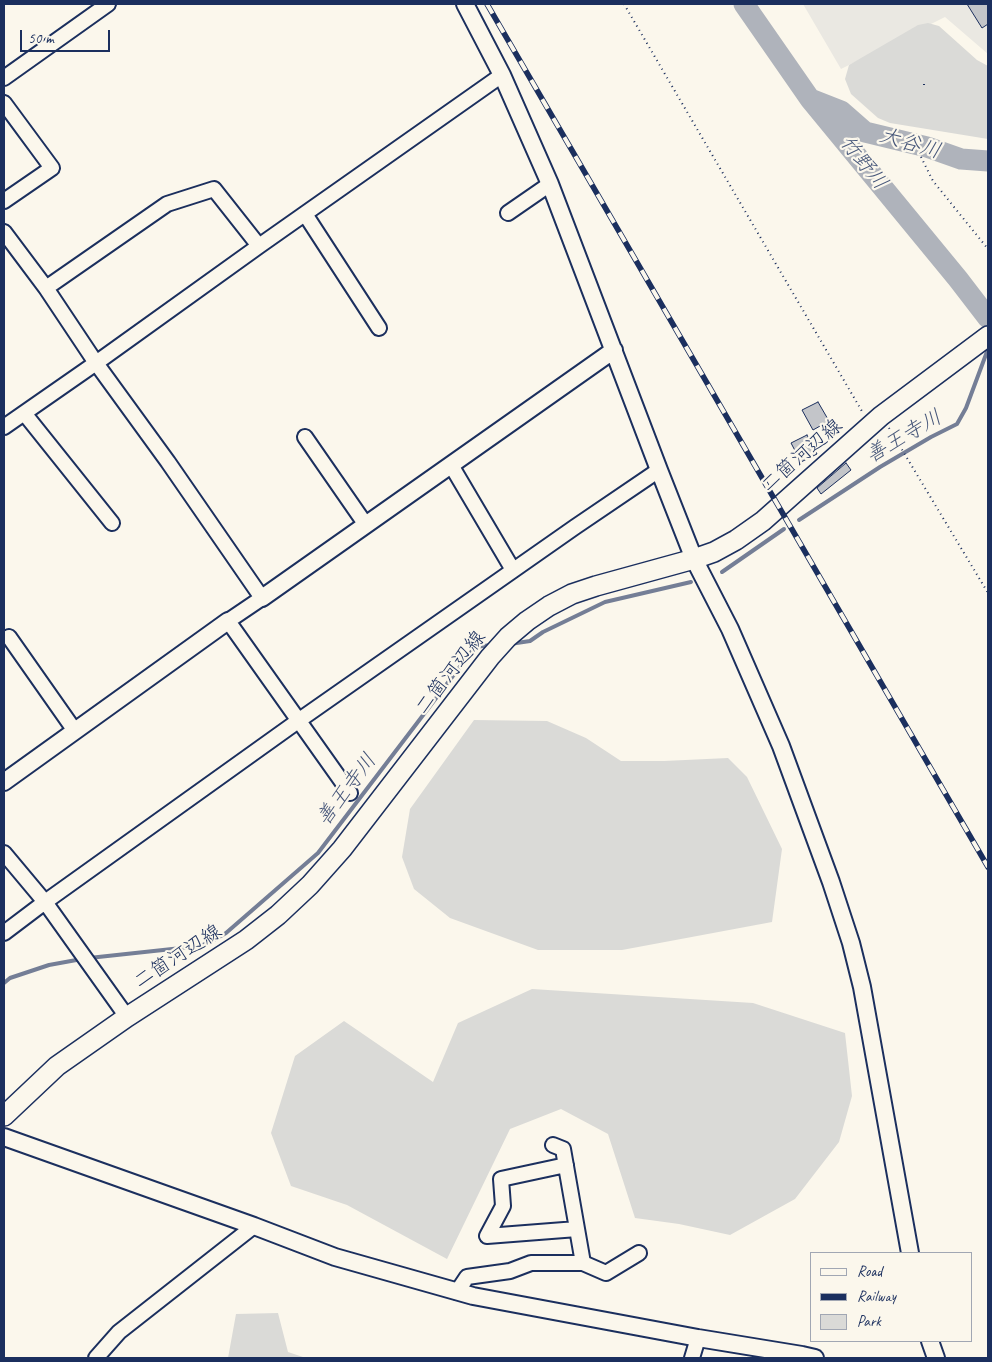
<!DOCTYPE html>
<meta charset="utf-8">
<style>
body{margin:0}
#map{position:relative;width:992px;height:1362px;overflow:hidden;background:#fbf7ec;font-family:Caveat,sans-serif}
canvas{display:block}
.frame{position:absolute;inset:0;border:5px solid #1b2f5e;pointer-events:none}
.legend{position:absolute;left:810px;top:1252px;width:162px;height:90px;box-sizing:border-box;background:#fbf7ec;border:1px solid #a1a7b3;margin:0;padding:6px 9px;list-style:none;font-size:15px;color:#1b2f5e}
.legend li{display:flex;align-items:center;gap:10px;height:25px}
.legend b{width:25px;border:1px solid #a1a7b3}
.scale{position:absolute;left:20px;top:30px;width:90px;height:22px;box-sizing:border-box;border:2px solid #1b2f5e;border-top:0;padding-left:6px;font-size:15px;line-height:18px;white-space:nowrap;color:#1b2f5e;-webkit-text-stroke:4px #fbf7ec;paint-order:stroke}
</style>
<div id="map">
<canvas width="992" height="1362"></canvas>
<div class="frame"></div>
<ul class="legend">
<li><b style="height:6px;background:#fbf7ec"></b>Road</li>
<li><b style="height:6px;background:#1b2f5e"></b>Railway</li>
<li><b style="height:14px;background:#dadad7"></b>Park</li>
</ul>
<div class="scale">50 m</div>
</div>
<script>
const g = document.querySelector('canvas').getContext('2d');
g.lineJoin = 'round';
function fillPath(path, color) { g.fillStyle = color; g.fill(path, 'evenodd'); }
const shape = rows => new Path2D(rows.map(r => 'M' + r).join(''));
function trace(path, color, width, dash) { g.strokeStyle = color; g.lineWidth = width; g.lineCap = dash ? 'butt' : 'round'; g.setLineDash(dash || []); g.stroke(path); }
function drawText(font, color, halo, rows, align = 'center') {
  g.font = font + ' Caveat,"Klee One",sans-serif'; g.lineWidth = 4.5; g.setLineDash([]); g.textBaseline = 'middle'; g.strokeStyle = halo; g.fillStyle = color; for (const [text, x, y, turn = 0] of rows) {
    g.save(); g.translate(x, y); g.rotate((+turn || 0) * Math.PI / 180); g.textAlign = isNaN(turn) ? turn : align; if (halo) g.strokeText(text, 0, 0); g.fillText(text, 0, 0); g.restore();
  }
}
const built = shape([
 [803,4,988,4,988,54,945,17,841,69]
]);
const green = shape([
 [928,23,939,26,977,60,988,66,988,139,890,123,878,118,851,94,845,79,849,65,918,25],
 [474,720,547,721,586,738,621,761,664,761,728,758,747,777,782,849,772,922,622,950,538,950,450,918,414,889,402,857,410,809],
 [532,989,753,1003,845,1033,852,1096,839,1142,795,1199,730,1235,679,1224,635,1218,608,1134,561,1109,510,1129,447,1259,347,1205,291,1186,271,1133,295,1056,344,1021,433,1082,458,1023],
 [278,1313,288,1352,306,1358,228,1358,236,1314]
]);
const stream = shape([
 [799,520,880,467,931,437,957,424,966,408,988,349],
 [722,572,784,529],
 [510,644,530,641,543,632,605,602,691,582],
 [89,958,200,946,212,941,226,933,318,853,475,647,491,645],
 [4,983,10,978,49,965,82,959]
]);
const river = shape([
 [744,4,810,99,958,279,988,318],
 [813,100,841,111,865,132,927,147,961,159,988,161]
]);
const building = shape([
 [967,4,988,4,988,24,982,28,967,4],
 [818,402,829,421,813,430,802,410,818,402],
 [807,435,817,454,801,462,791,443,807,435],
 [846,463,851,470,821,494,817,488,846,463]
]);
const path = shape([
 [624,4,863,413],
 [924,84,924,86],
 [915,133,917,149,933,181,988,249],
 [889,428,988,593]
]);
const minor = shape([
 [4,78,108,4],
 [4,103,52,168,4,201],
 [508,213,550,184],
 [305,214,379,328],
 [4,232,46,288,96,363,168,462,262,598,228,621,350,793],
 [46,288,167,204,214,189,259,246],
 [24,413,112,523],
 [4,427,96,363,259,246,502,75],
 [305,437,366,525],
 [451,465,513,570],
 [9,637,75,731],
 [4,853,45,902,127,1017],
 [4,933,45,902,298,721,575,527,659,470],
 [566,1165,501,1179,503,1206,487,1236,577,1229],
 [583,1263,606,1273,639,1253],
 [457,1292,467,1277,510,1271,531,1263,583,1263,563,1149,553,1145],
 [96,1358,119,1332,254,1226],
 [692,1358,698,1338]
]);
const tertiary = shape([
 [465,4,502,75,550,184,659,470,694,559,730,629,781,746,831,882,851,943,862,987,910,1253],
 [262,598,614,350],
 [4,782,228,621],
 [4,1137,254,1226,335,1257,473,1296,698,1338,802,1355,815,1358],
 [930,1341,936,1358]
]);
const secondary = shape([
 [4,1116,57,1066,127,1017,246,940,278,915,310,885,342,849,490,657,508,637,527,621,549,606,572,594,596,586,694,559,714,552,736,540,763,521,881,416,988,336]
]);
const rail = shape([
 [487,4,988,867]
]);
const streetNames = [
 ["二箇河辺線",802,456,-41],
 ["二箇河辺線",451,673,-52],
 ["二箇河辺線",178,957,-33]
];
const waterNames = [
 ["大谷川",910,144,16],
 ["竹野川",863,163,51],
 ["善王寺川",904,437,-30],
 ["善王寺川",347,790,-53]
];
fillPath(built, '#eae8e2');
fillPath(green, '#dadad7');
trace(stream, '#747e96', 4);
trace(river, '#afb3bb', 21);
fillPath(building, '#c3c5c9');
trace(building, '#1b2f5e', 1);
trace(minor, '#1b2f5e', 18);
trace(tertiary, '#1b2f5e', 20);
trace(secondary, '#1b2f5e', 22);
trace(path, '#1b2f5e', 2, [1, 4]);
trace(minor, '#fbf7ec', 14);
trace(tertiary, '#fbf7ec', 16);
trace(secondary, '#fbf7ec', 19);
trace(rail, '#1b2f5e', 5.5);
trace(rail, '#fbf7ec', 4, [11]);
drawText('20px', '#1b2f5e', '#fbf7ec', streetNames);
drawText('italic 21px', '#47577a', '#fbf7ec', waterNames);
</script>
